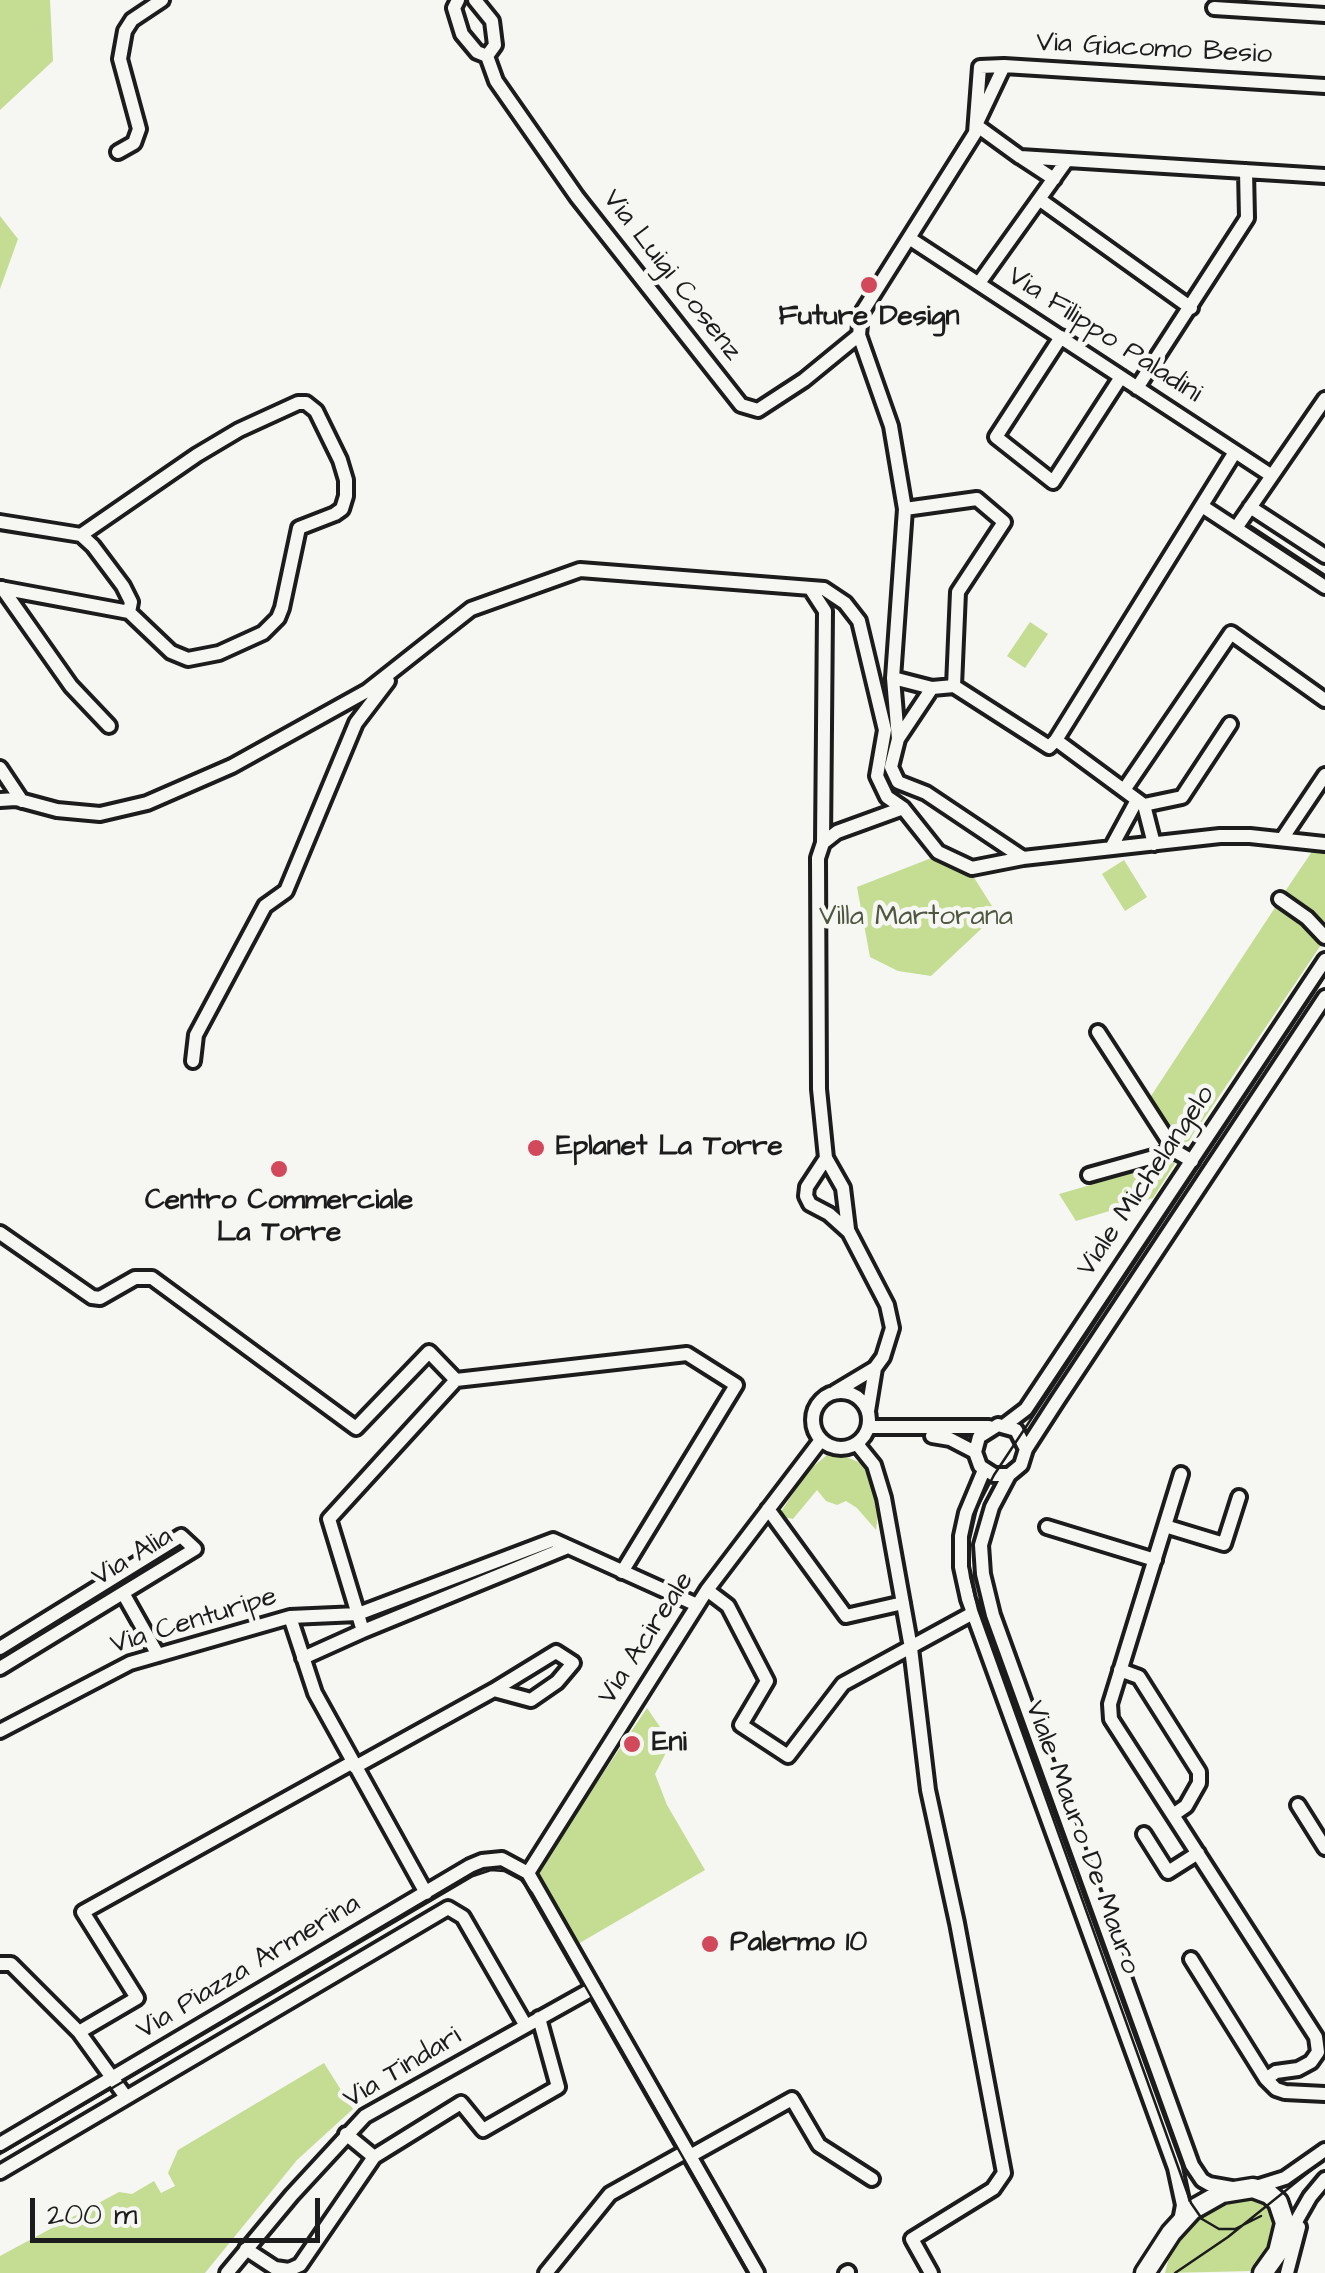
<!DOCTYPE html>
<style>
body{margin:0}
#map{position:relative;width:1325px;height:2273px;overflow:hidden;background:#f6f6f2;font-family:"Architects Daughter",sans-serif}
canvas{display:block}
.scale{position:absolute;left:30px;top:2198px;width:290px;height:45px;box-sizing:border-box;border:5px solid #1c1c1c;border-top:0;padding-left:12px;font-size:30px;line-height:35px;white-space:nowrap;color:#1c1c1c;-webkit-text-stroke:8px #f6f6f2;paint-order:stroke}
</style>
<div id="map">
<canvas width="1325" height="2273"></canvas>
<div class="scale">200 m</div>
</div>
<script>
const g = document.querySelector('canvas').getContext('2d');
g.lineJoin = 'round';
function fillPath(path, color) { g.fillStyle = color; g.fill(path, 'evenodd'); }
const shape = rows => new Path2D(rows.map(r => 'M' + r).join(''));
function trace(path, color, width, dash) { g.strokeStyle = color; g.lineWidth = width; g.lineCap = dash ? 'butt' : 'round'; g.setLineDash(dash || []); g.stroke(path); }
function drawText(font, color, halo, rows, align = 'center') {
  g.font = font + ' "Architects Daughter",sans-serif'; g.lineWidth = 9; g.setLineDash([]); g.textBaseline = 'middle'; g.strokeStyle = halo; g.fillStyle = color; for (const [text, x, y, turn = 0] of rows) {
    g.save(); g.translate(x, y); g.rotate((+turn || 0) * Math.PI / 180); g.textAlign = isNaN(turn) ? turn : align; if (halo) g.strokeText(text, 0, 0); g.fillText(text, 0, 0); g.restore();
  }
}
const green = shape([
 [0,0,50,0,53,61,0,110],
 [0,216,18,239,0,289],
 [1030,622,1048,634,1025,668,1007,656],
 [1313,850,1325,851,1325,930,1306,905,1284,893],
 [934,857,973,876,997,914,931,976,898,971,870,957,857,887],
 [1124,860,1147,897,1125,911,1102,874],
 [1278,903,1304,919,1323,942,1189,1141,1181,1144,1175,1141,1149,1099],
 [1177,1160,1153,1198,1076,1221,1059,1194],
 [827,1455,842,1455,865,1465,879,1505,876,1530,857,1508,846,1501,837,1505,826,1501,817,1490,793,1519,778,1516,808,1471],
 [647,1708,671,1743,655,1774,667,1805,705,1870,578,1944,538,1870],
 [324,2063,353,2109,297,2160,205,2273,0,2273,0,2256,119,2192,132,2194,154,2181,161,2193,175,2186,168,2173,178,2150],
 [1247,2196,1270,2204,1277,2217,1269,2251,1254,2271,1165,2273,1173,2241,1197,2214,1227,2198]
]);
const minor = shape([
 [458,0,454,8,462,34,477,52,487,56,496,81,577,197,741,405,758,410,804,380,859,335],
 [475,0,492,21,495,45,487,56],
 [1214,8,1325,15],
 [1004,66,976,125,1020,157,1325,176],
 [118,152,134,143,139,129,120,59,125,31,132,20,162,0],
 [1022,158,1054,179],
 [1039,199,1191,308],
 [909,238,1272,476],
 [979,283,1067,160],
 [1061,337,996,437,1053,482,1121,377],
 [1137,388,1247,218,1246,171],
 [1202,506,1325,587],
 [1250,507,1325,556],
 [905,509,977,499,1004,522,958,592,954,686,1049,747,1056,740],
 [0,522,81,535],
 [1236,528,1325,399],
 [0,588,129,612,171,652,188,659,219,653,263,633,278,618,282,608,299,528,335,514,342,509,346,496,346,480,340,460,316,411,306,403,298,403,239,430,197,455,81,535,93,546,123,586,131,602,129,612],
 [2,588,71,686,109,726],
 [810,588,825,611,823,843,818,858,819,1089,826,1158,807,1187,806,1196,810,1204,829,1214,849,1232,887,1305,892,1328,883,1357,875,1368,835,1392],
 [893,678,932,688,954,686],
 [932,688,898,739,891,767,898,782,926,793,1023,858],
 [898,739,893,678,905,509,891,426,859,335,861,314,975,133,980,67,1004,66,1325,86],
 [1056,740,1235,452],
 [1056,740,1144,805,1154,844],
 [0,768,22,801],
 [1124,790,1231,633,1325,700],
 [0,800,16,799,57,810,100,814,147,803,232,766,367,691,471,609,580,570,824,589,845,603,859,621,885,730,877,776,887,797,903,808,938,852,972,868,1023,858,1220,836,1250,836,1325,844],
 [1144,805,1182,797,1230,724],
 [1282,839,1325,775],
 [823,843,837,832,903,808],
 [1111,848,1137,800],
 [1280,899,1307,918,1325,937],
 [1098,1032,1175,1151,1192,1161],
 [193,1061,196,1035,265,906,286,891,356,723,388,681],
 [826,1158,843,1188,848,1229],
 [1089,1175,1175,1151],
 [0,1233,92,1297,100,1298,135,1278,152,1278,356,1428,429,1352,456,1380,329,1519,363,1631,568,1547],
 [456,1380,687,1354,736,1385,622,1572],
 '813 1420a28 28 0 1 1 56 0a28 28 0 1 1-56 0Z',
 [868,1411,875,1368],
 [1005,1425,1026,1409,1325,960],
 [869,1427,989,1427],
 [932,1436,950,1439,975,1452],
 [857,1444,874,1465,884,1498,911,1648,928,1790,957,1923,1004,2173,993,2189,912,2239,931,2273],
 [1026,1449,1016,1430,998,1425,979,1437,975,1452,980,1466,994,1475,1009,1475,1021,1465,1026,1449,1057,1401,1325,997],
 [984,1470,966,1513,961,1536,961,1567,968,1599,1175,2168,1183,2205,1180,2221],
 [1181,1474,1110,1704,1111,1719,1316,2037,1318,2052,1311,2062,1298,2069,1276,2072,1266,2079],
 [1009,1475,992,1507,981,1545,983,1574,993,1615,1192,2165,1202,2180,1209,2184,1232,2188],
 [768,1509,846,1616,903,1603],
 [1165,1526,1224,1544,1239,1497],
 [1047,1527,1155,1560],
 [707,1590,728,1606,767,1681,741,1725,788,1756,843,1684,973,1613],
 [123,1593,158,1655],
 [290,1617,315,1693,426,1893],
 [0,1648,181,1536,195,1549,0,1668],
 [303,1658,363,1631],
 [1120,1670,1139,1677,1199,1772,1199,1783,1186,1806,1173,1815],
 [0,1731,130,1663,290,1617,358,1614,553,1540,697,1605],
 [355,1767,494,1690,531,1700,557,1682,573,1663,556,1652,494,1690],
 [1298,1805,1325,1848],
 [1144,1834,1168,1872,1198,1853],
 [528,1873,707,1590,821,1440],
 [1191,1959,1266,2079,1276,2089,1285,2092,1325,2094],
 [0,1964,11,1964,79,2032,126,2097],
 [79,2032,137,1998,83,1912,353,1762],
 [346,2134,374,2157],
 [0,2144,470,1866,482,1861,502,1859,528,1873,757,2273],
 [690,2156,792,2099,819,2145,872,2179],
 [0,2172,448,1908,463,1917,526,2026],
 [1253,2188,1285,2178,1325,2150],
 [1285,2241,1310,2197,1325,2179],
 [246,2249,275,2268,289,2270,300,2265,374,2157,461,2103,483,2130,558,2087,539,2018],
 [227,2273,292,2195,365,2116,594,1988],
 [546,2273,610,2194,687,2151],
 [846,2273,848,2272],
 [1287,2273,1299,2227]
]);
const major = shape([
 [1145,2273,1171,2233,1192,2210,1222,2193,1253,2188,1269,2194,1278,2202,1285,2223,1278,2252,1263,2273]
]);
const tram = shape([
 [1251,526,1325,575],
 [0,2154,473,1876,491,1870,504,1871,521,1880,532,1893,749,2273],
 [1261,2216,1235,2229,1219,2229,1202,2219,1191,2203,978,1609,970,1576,969,1543,977,1508,994,1475,1325,976],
 [1175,2273,1228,2237,1325,2159]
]);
const markers = [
 [869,285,10,"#d1495b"],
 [536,1148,10,"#d1495b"],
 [279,1169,10,"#d1495b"],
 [632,1744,10,"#d1495b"],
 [710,1944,10,"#d1495b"]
];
const streetNames = [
 ["Via Giacomo Besio",1154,50,3],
 ["Via Luigi Cosenz",671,276,52],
 ["Via Filippo Paladini",1104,336,33],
 ["Viale Michelangelo",1147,1182,-56],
 ["Via Alia",133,1558,-31],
 ["Via Centuripe",194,1622,-17],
 ["Via Acireale",647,1639,-57],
 ["Viale Mauro De Mauro",1081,1838,70],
 ["Via Piazza Armerina",249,1968,-31],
 ["Via Tindari",403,2069,-31]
];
const poiNames = [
 ["Future Design",869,318,"center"],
 ["Eplanet La Torre",556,1148],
 ["Centro Commerciale",279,1202,"center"],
 ["La Torre",279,1234,"center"],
 ["Eni",652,1744],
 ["Palermo 10",730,1944]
];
const parkNames = [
 ["Villa Martorana",916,918]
];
fillPath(green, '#c4dd93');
trace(minor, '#1c1c1c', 20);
trace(major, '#1c1c1c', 25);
trace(minor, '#f6f6f2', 12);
trace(major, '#f6f6f2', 18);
trace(tram, '#1c1c1c', 2.5);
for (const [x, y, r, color] of markers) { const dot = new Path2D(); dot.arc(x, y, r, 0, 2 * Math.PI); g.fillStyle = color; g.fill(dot); trace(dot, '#f6f6f2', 4); }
drawText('28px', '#1c1c1c', '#f6f6f2', streetNames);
drawText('bold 28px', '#1c1c1c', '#f6f6f2', poiNames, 'left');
drawText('28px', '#4e5640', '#f6f6f2', parkNames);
</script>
